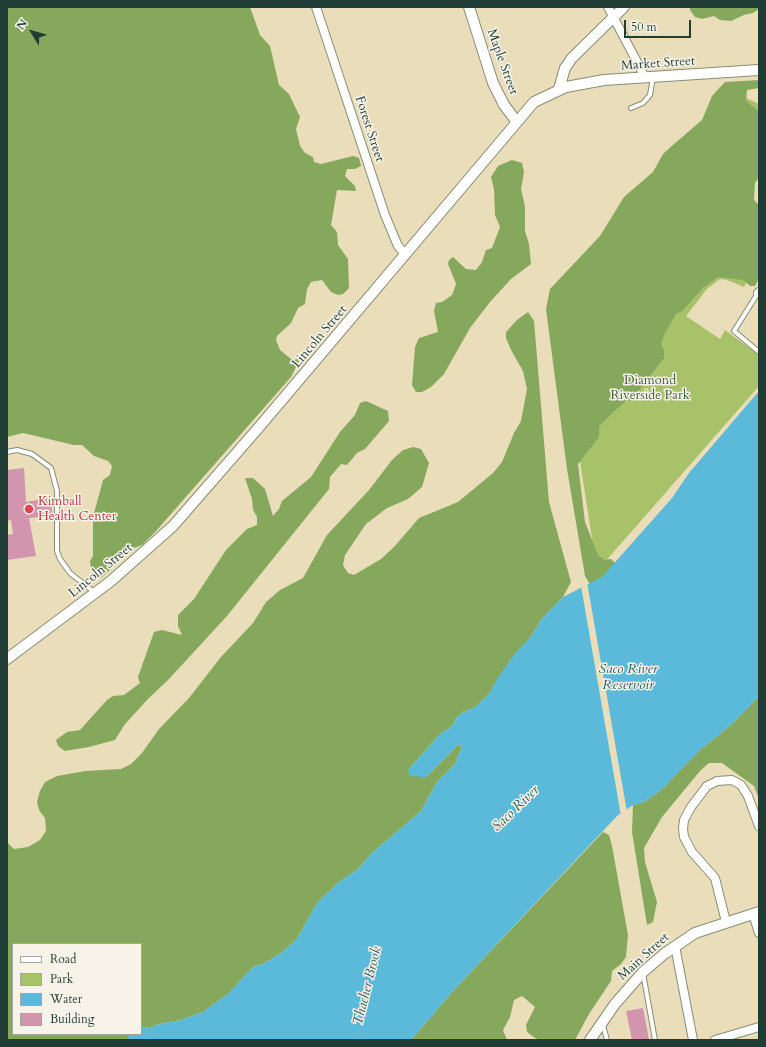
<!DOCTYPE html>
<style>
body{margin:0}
#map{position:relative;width:766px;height:1047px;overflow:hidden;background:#eadeba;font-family:Cardo,serif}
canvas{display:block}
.frame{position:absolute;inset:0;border:8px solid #1f3d34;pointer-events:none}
.legend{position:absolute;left:12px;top:943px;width:130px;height:92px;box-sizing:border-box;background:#f7f3e8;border:1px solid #a1aaa0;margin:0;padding:5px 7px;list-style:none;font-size:12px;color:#1f3d34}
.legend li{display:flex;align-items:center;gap:8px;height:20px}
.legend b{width:20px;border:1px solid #a1aaa0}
.north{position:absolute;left:12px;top:12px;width:40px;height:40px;-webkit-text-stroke:3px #f7f3e8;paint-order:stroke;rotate:307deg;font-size:11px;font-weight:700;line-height:16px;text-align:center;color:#1f3d34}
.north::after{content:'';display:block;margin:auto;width:14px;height:18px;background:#1f3d34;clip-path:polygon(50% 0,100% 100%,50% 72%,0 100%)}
.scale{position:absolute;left:624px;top:20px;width:67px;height:18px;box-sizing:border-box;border:2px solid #1f3d34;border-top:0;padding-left:5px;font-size:12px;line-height:14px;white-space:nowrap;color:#1f3d34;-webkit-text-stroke:3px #f7f3e8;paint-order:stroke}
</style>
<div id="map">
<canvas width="766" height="1047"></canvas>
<div class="frame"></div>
<ul class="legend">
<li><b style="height:5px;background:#fff"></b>Road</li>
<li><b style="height:11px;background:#a7c269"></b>Park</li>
<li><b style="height:11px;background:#5bbada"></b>Water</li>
<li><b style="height:11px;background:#d195ad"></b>Building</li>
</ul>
<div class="north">N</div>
<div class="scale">50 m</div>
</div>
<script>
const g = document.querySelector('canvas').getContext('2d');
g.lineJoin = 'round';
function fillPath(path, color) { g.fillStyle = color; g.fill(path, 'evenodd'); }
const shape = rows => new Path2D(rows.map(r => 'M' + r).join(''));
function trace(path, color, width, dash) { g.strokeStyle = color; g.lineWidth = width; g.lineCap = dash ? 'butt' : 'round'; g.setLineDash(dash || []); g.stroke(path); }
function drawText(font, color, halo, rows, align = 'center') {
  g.font = font + ' Cardo,serif'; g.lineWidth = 3; g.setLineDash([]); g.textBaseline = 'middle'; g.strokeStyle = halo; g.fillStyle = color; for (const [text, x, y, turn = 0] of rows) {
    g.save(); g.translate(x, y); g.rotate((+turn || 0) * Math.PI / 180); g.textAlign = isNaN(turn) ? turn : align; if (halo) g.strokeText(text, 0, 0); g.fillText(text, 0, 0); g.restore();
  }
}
const green = shape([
 [733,92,759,104,759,172,743,198,759,260,744,287,727,280,720,279,707,289,686,316,720,339,725,330,759,355,759,386,597,571,575,429]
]);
const forest = shape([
 [7,7,250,7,260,35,270,46,279,85,289,94,300,117,296,129,300,146,305,153,313,157,314,162,321,164,353,156,359,158,361,166,355,169,347,169,345,176,355,186,356,191,337,190,331,225,337,232,338,245,348,259,349,288,343,294,338,295,331,292,322,280,311,282,307,289,305,304,298,308,291,323,277,336,276,340,280,350,291,359,300,359,291,377,156,531,142,545,118,554,114,560,111,569,102,577,97,578,91,568,90,561,93,556,93,517,103,480,110,475,112,466,108,461,94,456,82,445,74,445,23,433,7,437],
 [690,7,759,7,759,9,753,13,744,15,731,21,720,20,714,16,702,19,695,17,690,10],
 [759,80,759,88,747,90,746,101,759,112,759,177,755,183,754,200,759,205,759,278,755,286,750,286,743,280,718,277,704,287,682,311,676,314,664,335,661,344,664,350,664,358,639,390,619,407,599,426,599,437,578,464,585,522,598,555,604,560,611,559,617,565,592,588,585,576,567,469,546,309,550,289,600,236,624,197,653,172,663,154,674,144,702,120,712,96,725,82],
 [512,160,522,163,524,172,521,189,525,207,525,231,529,244,531,264,511,279,490,302,470,328,444,374,431,387,422,392,416,392,412,385,415,347,419,338,438,332,434,311,436,303,442,302,452,295,456,284,448,264,449,260,453,257,466,269,476,270,482,262,486,250,492,248,500,227,495,215,494,189,491,177,498,166],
 [528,312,534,321,549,502,571,582,563,597,541,620,531,637,509,662,489,694,474,708,463,712,457,717,452,726,439,735,408,770,426,777,459,744,462,746,455,764,437,782,421,811,372,853,358,869,339,882,318,902,296,940,281,953,263,964,253,967,228,994,203,1012,181,1020,159,1024,150,1028,141,1027,141,944,13,944,13,1034,127,1034,131,1040,7,1040,7,842,14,849,28,847,40,840,46,831,45,818,39,810,37,802,40,791,45,782,57,776,85,771,121,769,131,764,142,753,159,729,189,698,221,657,253,623,266,602,280,590,303,578,327,535,369,490,392,460,403,450,413,447,421,449,429,463,422,487,408,499,387,508,366,524,345,555,343,565,348,573,354,575,381,559,394,547,419,518,458,502,493,473,502,462,514,433,521,421,527,389,523,371,511,350,506,338,506,332,517,320],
 [366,401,388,411,389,421,365,449,357,453,347,465,341,464,330,477,329,489,227,616,169,679,148,699,125,724,115,740,89,747,65,751,58,746,56,740,67,732,80,730,107,700,113,696,124,695,140,683,138,677,154,632,162,630,182,635,178,626,178,615,194,599,226,550,247,529,257,525,257,517,253,510,252,499,245,478,253,478,265,489,273,516,279,509,282,501,311,477,340,432,355,415,360,403],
 [759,696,759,799,754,786,722,763,709,763,700,771,662,817,644,848,645,862,657,902,653,922,647,925,632,832,633,805,644,802,661,790,700,750,733,723],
 [603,832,609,835,612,846,628,935,626,957,621,964,612,971,611,981,589,1014,575,1040,540,1040,535,1038,527,1032,526,1025,535,1007,522,996,514,1000,510,1017,503,1030,507,1040,411,1040,452,992]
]);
const water = shape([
 [759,391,759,696,733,723,700,750,661,790,644,802,633,805,617,816,452,992,411,1040,131,1040,128,1038,127,1034,141,1034,141,1027,150,1028,159,1024,181,1020,203,1012,228,994,253,967,263,964,281,953,296,940,318,902,339,882,358,869,372,853,421,811,437,782,455,764,462,746,459,744,426,777,410,776,408,770,439,735,452,726,457,717,463,712,474,708,489,694,497,679,516,652,531,637,541,620,563,597,602,577,672,498,689,473]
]);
const pier = shape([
 [587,582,627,812,621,816,581,586]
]);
const building = shape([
 [24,468,26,502,50,498,53,516,29,518,36,556,7,560,7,535,13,534,11,520,7,521,7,470],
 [643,1008,649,1040,632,1040,626,1011]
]);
const service = shape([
 [631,108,643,103,650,95,653,77],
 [758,293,734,331,759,352],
 [7,452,17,450,32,454,51,468,57,491,57,551,60,559,70,573,94,592],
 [643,973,655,1040],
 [603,1025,607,1040]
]);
const minor = shape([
 [316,7,385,215,398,246,406,255],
 [608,7,645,77],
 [758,293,759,292],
 [753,914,759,933],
 [726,922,715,878,692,852,684,837,683,829,684,820,691,807,707,786,717,781,732,780,741,785,748,796,759,826],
 [675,946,693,1040],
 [715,1040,759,1027]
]);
const tertiary = shape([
 [469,7,493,83,504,105,517,122],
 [559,89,565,68,572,58,624,7],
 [7,659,111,581,173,526,260,426,534,102,566,87,604,80,759,70],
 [590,1040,615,1004,643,972,664,954,695,933,759,912]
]);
const markers = [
 [29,509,5,"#e0444e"]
];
const streetNames = [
 ["Maple Street",502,62,70],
 ["Market Street",658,64,-4],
 ["Forest Street",369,129,72],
 ["Lincoln Street",320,337,-50],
 ["Lincoln Street",101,571,-39],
 ["Main Street",644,957,-42]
];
const parkNames = [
 ["Diamond",650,381],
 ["Riverside Park",650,396]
];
const healthNames = [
 ["Kimball",38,502],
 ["Health Center",38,517]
];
const waterNames = [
 ["Saco River",628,670],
 ["Reservoir",628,686],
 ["Saco River",516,809,-44],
 ["Thacher Brook",368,986,-76]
];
fillPath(green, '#a7c269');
fillPath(forest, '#85a85d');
fillPath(water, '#5bbada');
fillPath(pier, '#eadeba');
fillPath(building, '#d195ad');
trace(service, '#848e77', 6);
trace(minor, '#848e77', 10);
trace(tertiary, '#848e77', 12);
trace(service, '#fff', 4);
trace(minor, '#fff', 8);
trace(tertiary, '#fff', 10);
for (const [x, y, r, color] of markers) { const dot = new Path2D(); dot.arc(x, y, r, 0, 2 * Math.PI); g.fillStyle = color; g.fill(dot); trace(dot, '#f7f3e8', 1.5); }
drawText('13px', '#1f3d34', '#f7f3e8', streetNames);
drawText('13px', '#415e41', '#f7f3e8', parkNames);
drawText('13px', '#be3a42', '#f7f3e8', healthNames, 'left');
drawText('italic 14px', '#2e5c5e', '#f7f3e8', waterNames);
</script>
